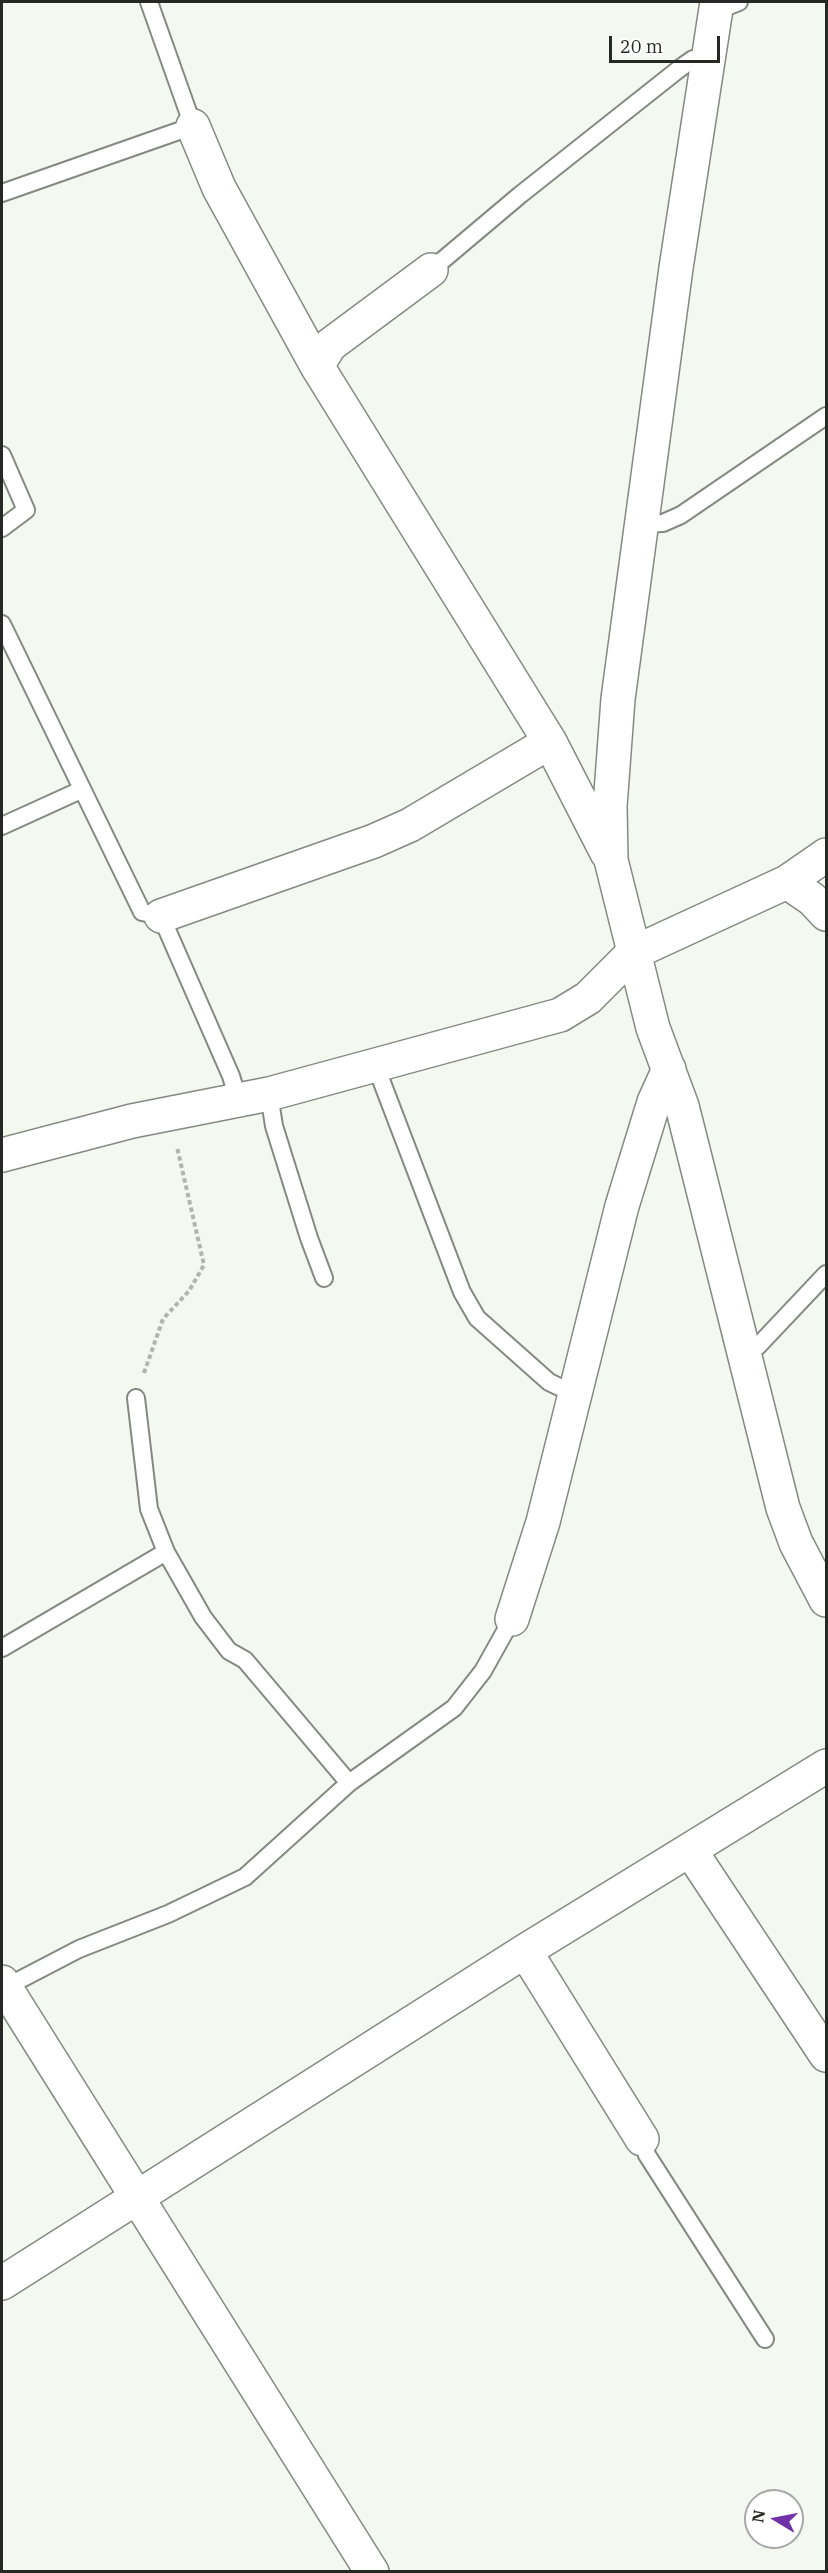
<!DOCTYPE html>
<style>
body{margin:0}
#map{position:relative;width:828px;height:2573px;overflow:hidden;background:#f3f9f0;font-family:"IBM Plex Serif",serif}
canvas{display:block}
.frame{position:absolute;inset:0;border:3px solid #262825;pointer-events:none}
.north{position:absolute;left:744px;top:2489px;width:60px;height:60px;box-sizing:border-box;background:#fff;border:2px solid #a8a9a8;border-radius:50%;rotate:280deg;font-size:16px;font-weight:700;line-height:24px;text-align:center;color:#262825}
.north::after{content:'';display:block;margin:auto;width:21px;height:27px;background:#7132a7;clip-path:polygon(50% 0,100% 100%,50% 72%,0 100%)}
.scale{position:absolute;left:609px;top:36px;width:111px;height:27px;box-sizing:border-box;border:3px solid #262825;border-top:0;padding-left:8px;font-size:18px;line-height:21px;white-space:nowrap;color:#262825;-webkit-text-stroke:4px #fff;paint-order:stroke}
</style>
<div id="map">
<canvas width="828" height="2573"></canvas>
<div class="frame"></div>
<div class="north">N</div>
<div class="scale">20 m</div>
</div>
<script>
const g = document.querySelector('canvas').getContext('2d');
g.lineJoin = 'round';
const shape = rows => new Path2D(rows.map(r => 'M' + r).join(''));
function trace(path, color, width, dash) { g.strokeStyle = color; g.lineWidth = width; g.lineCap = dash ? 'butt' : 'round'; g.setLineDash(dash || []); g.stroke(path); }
const path = shape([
 [144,1373,163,1319,189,1291,204,1265,177,1147]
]);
const lane = shape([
 [716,11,739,2],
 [2,193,193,126,149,2],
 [431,270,520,195,679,69,693,59,708,56],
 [2,455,26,510,2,528],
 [643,524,663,523,681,515,826,416],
 [2,624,142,912,161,916,231,1076,238,1099],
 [2,826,81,790],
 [375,1064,462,1292,477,1318,549,1382,574,1394],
 [269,1094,274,1126,309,1238,324,1278],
 [744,1353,758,1346,826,1274],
 [136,1398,149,1509,166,1552,203,1617,229,1651,245,1660,349,1783],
 [2,1648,166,1552],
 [6,1987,79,1949,168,1914,245,1877,349,1783,454,1708,483,1671,512,1619],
 [642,2139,647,2155,765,2339]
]);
const street = shape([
 [717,2,676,268,618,699,610,806,611,860,653,1028,682,1106,783,1508,796,1543,826,1600],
 [193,126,219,188,317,366,550,742,607,853],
 [317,366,330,345,431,270],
 [787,882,812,899,826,914],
 [161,916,374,841,410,825,550,742],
 [2,1155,132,1121,269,1094,560,1015,588,998,633,953,787,882,826,855],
 [512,1619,543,1522,622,1206,654,1102,669,1069],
 [690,1850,826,2055],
 [525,1951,642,2139],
 [2,1982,372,2572],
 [2,2283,525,1951,826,1766]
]);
trace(lane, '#848a82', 20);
trace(street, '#848a82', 36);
trace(path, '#b0b5ae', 4, [4.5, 3]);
trace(lane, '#fff', 16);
trace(street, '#fff', 33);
</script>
